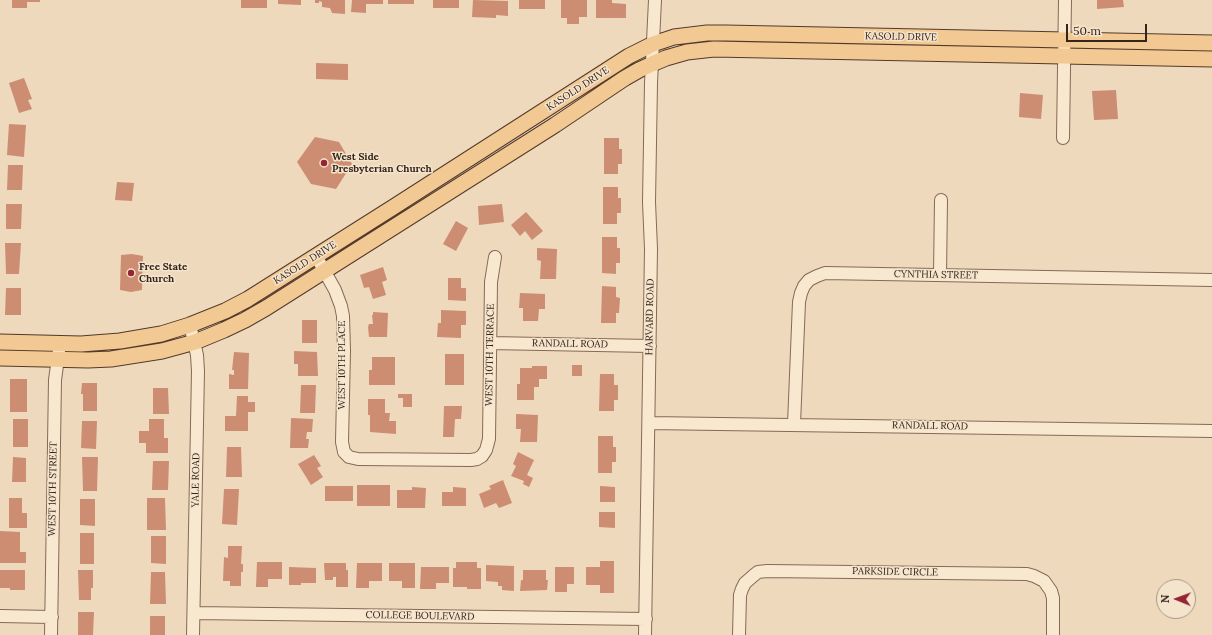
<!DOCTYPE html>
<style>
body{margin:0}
#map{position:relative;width:1212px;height:635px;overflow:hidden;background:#eed9bd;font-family:Lora,serif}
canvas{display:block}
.north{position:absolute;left:1156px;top:579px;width:40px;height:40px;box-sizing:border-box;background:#f5e4cc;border:1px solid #a89785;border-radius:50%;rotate:271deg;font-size:11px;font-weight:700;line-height:16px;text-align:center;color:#34241b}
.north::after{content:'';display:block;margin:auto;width:14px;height:18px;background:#942634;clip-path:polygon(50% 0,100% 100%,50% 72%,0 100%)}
.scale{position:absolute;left:1066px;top:24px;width:81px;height:18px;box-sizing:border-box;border:2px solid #34241b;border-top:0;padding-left:5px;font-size:12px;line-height:14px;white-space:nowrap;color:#34241b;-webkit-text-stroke:3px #f5e4cc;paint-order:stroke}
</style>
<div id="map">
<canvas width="1212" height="635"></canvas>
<div class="north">N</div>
<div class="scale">50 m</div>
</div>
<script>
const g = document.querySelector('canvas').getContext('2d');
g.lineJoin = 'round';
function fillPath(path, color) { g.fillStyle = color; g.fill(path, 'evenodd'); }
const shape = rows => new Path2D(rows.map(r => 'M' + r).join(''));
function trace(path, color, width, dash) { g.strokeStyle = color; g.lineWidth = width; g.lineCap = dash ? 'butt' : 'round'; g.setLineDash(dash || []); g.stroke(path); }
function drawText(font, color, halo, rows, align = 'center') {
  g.font = font + ' Lora,serif'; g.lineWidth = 3; g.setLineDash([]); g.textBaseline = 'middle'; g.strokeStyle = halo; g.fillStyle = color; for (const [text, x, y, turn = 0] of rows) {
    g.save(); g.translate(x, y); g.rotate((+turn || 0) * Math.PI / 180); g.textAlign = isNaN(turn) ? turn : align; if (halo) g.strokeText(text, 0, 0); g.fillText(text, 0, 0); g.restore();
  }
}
const building = shape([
 [12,0,40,0,40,2,27,2,27,8,12,8],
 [241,0,267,0,267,8,241,8],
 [278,0,301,0,301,5,278,4],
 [315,0,345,0,345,14,332,13,330,8,322,7,322,2,319,1,319,3,315,3],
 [352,0,383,0,383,4,366,4,366,13,351,12],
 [388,0,414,0,414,4,388,4],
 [433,0,459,0,459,8,433,8],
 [473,0,508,1,508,16,496,15,496,18,472,17],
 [519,0,545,0,545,9,519,9],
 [561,0,587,0,587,17,579,17,579,24,567,24,567,18,561,18],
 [596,0,612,0,612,3,626,4,626,18,596,18],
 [1097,0,1123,0,1124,7,1097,9],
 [316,63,348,64,348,80,316,79],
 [24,78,32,99,28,100,32,109,19,113,9,83],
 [1116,90,1118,119,1094,120,1092,91],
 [1020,93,1043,95,1041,119,1019,117],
 [9,124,26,125,24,157,7,155],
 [315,137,339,142,352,164,336,189,311,184,297,162],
 [604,138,619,138,619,149,622,149,622,164,618,164,618,174,604,174],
 [8,165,23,165,22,190,7,190],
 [117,182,134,183,132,201,115,200],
 [603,187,618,187,618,198,621,198,621,213,617,213,617,224,603,224],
 [6,204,22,204,21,229,6,229],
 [502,204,504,222,479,225,478,206],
 [526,212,543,231,532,240,525,231,520,236,511,225],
 [456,221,468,228,456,251,443,244],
 [602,237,617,237,617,248,620,248,620,263,616,263,616,274,602,273],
 [5,243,21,243,19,274,6,274],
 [537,248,557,249,556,279,540,279,541,261,537,260],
 [132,254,143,256,142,290,131,292,120,290,121,255],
 [383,267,387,280,382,282,386,295,373,299,369,287,364,288,360,275],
 [448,278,461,278,461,288,466,288,466,301,448,300],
 [602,286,616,287,616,297,620,298,619,313,616,313,616,323,601,323],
 [6,288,21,288,21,315,5,315],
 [520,293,545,294,545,309,539,309,538,321,523,321,523,308,519,308],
 [441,310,466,311,466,325,461,325,461,338,437,337,438,323,441,323],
 [373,312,388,313,387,337,369,337,368,327,369,324,373,324,372,315,373,315],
 [302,320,317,320,317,343,302,343],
 [294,351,317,352,318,376,298,376,298,364,294,364],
 [234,352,249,353,248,389,229,389,229,374,234,375,234,370,232,370],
 [445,354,464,354,464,385,445,385],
 [372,357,395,357,395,385,369,385,369,370,372,370],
 [572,365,582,365,582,376,572,376],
 [532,366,547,366,547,379,539,379,539,387,534,387,534,400,517,400,517,384,520,384,520,368,532,368],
 [600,374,614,374,614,385,618,385,618,400,614,400,614,411,599,411],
 [10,379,27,379,27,412,10,412],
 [82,383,97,383,97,411,83,411,83,394,81,394],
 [301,385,316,385,315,413,300,413],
 [153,388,168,388,169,414,153,414],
 [398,394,412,394,412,407,403,407,403,398,398,398],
 [237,396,248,396,248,402,255,402,255,412,248,412,248,431,225,431,225,416,236,416],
 [368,399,385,399,385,413,390,413,389,421,396,421,396,434,370,432,370,415,368,415],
 [444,406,462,406,461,419,455,419,454,437,443,437],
 [516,414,538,415,537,442,520,442,521,429,516,429],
 [291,418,313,419,312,432,307,432,306,439,309,439,308,448,290,448],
 [13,419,28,419,28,447,13,447],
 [149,419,164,419,164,438,168,438,168,453,146,453,146,443,139,443,139,431,149,431],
 [82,421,97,421,96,449,81,448],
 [598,436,613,436,613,447,616,447,616,462,612,462,612,473,598,473],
 [227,447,241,447,242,477,226,477],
 [518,452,534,460,527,475,533,478,529,487,523,484,524,481,511,476,516,466,513,464],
 [314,455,321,466,317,468,323,477,311,485,298,464],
 [13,457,26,458,26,482,12,482],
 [82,457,98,457,97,491,83,491],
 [153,461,169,461,168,490,152,490],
 [503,480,512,503,499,508,496,503,484,508,479,494,491,489,489,486],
 [357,485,390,485,390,506,357,506],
 [325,486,353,486,353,501,325,501],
 [600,486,615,487,615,502,600,502],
 [412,487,426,488,425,508,397,508,397,490,412,490],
 [453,487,466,488,466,506,442,506,442,492,453,492],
 [224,489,239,489,237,525,222,524],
 [9,498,22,498,22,513,27,513,27,528,9,528],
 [147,498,165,498,166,530,147,530],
 [80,499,95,499,95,526,80,525],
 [599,512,615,512,615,528,599,527],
 [0,531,20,532,20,552,26,552,26,563,0,563],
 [80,533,94,533,94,564,80,564],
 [151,536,166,536,166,564,151,563],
 [228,546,242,546,241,564,243,564,243,572,241,572,241,586,230,586,230,581,223,581,224,557,228,558],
 [600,561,614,561,614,593,600,593,600,585,586,585,586,567,600,567],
 [257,562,282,562,282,579,268,579,268,587,256,587],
 [456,562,477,562,477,568,481,568,481,589,467,589,467,587,453,587,453,568,456,568],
 [324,563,346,563,346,570,348,570,348,587,336,587,336,577,333,577,333,580,325,580],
 [357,563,382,563,382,581,369,581,369,588,356,588],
 [389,563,415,563,415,588,402,588,402,581,389,581],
 [486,565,514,566,514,591,502,590,502,586,498,586,498,582,486,581],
 [289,567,316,568,316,583,301,583,301,585,289,585],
 [421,567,449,567,449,583,436,583,436,589,420,589],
 [555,567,574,567,574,584,567,584,567,592,555,592],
 [0,570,25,570,25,590,10,590,10,588,0,588],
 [78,570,93,570,93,588,91,588,91,600,79,600],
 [523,570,546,570,546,580,548,580,547,590,520,591,521,580,523,580],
 [151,572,165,572,166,604,150,604],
 [78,612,94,612,93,635,78,635],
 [150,616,165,616,165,635,150,635]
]);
const minor = shape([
 [1063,138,1065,0],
 [316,256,335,290,341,306,343,316,344,351,342,442,344,452,349,457,358,459,471,460,477,459,482,456,486,450,489,439,491,282,495,257],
 [940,275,941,200],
 [190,325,197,355,198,371,193,635],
 [490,343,650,346],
 [649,423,1212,431],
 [794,424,799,302,801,293,804,286,809,280,817,276,825,273,1212,280],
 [194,613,646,619],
 [0,616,52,617],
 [51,635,55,380,60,343],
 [645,635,651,249,649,202,651,83,655,0],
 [739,635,740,595,742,589,745,583,753,576,758,572,767,571,1027,574,1034,576,1044,581,1051,591,1053,598,1053,635]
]);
const major = shape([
 [0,342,81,344,120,341,161,334,190,325,225,311,248,299,392,208,629,56,653,44,674,37,707,33,726,33,1212,43],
 [0,358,88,360,111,359,162,351,195,342,224,330,245,320,266,308,555,125,625,78,639,70,652,64,666,58,687,52,714,49,1212,59]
]);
const markers = [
 [324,163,4,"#942634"],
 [131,273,4,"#942634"]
];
const streetNames = [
 ["KASOLD DRIVE",901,37,1],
 ["KASOLD DRIVE",578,89,-33],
 ["KASOLD DRIVE",305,263,-32],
 ["CYNTHIA STREET",936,275,1],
 ["HARVARD ROAD",650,317,-89],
 ["RANDALL ROAD",570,344,1],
 ["WEST 10TH TERRACE",490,355,-89],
 ["WEST 10TH PLACE",342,365,-90],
 ["RANDALL ROAD",930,426,1],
 ["YALE ROAD",196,480,-89],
 ["WEST 10TH STREET",53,489,-89],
 ["PARKSIDE CIRCLE",895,572,1],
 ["COLLEGE BOULEVARD",420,616,1]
];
const poiNames = [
 ["West Side",332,157],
 ["Presbyterian Church",332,169],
 ["Free State",139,267],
 ["Church",139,279]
];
fillPath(building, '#cc8d72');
trace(minor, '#856a56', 14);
trace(major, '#52392b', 17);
trace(minor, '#f9e8d0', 12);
trace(major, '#f2c993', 15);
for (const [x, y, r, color] of markers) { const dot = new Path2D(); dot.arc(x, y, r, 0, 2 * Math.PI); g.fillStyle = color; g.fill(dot); trace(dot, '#f5e4cc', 1.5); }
drawText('10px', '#34241b', '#f5e4cc', streetNames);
drawText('bold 10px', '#34241b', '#f5e4cc', poiNames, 'left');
</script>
